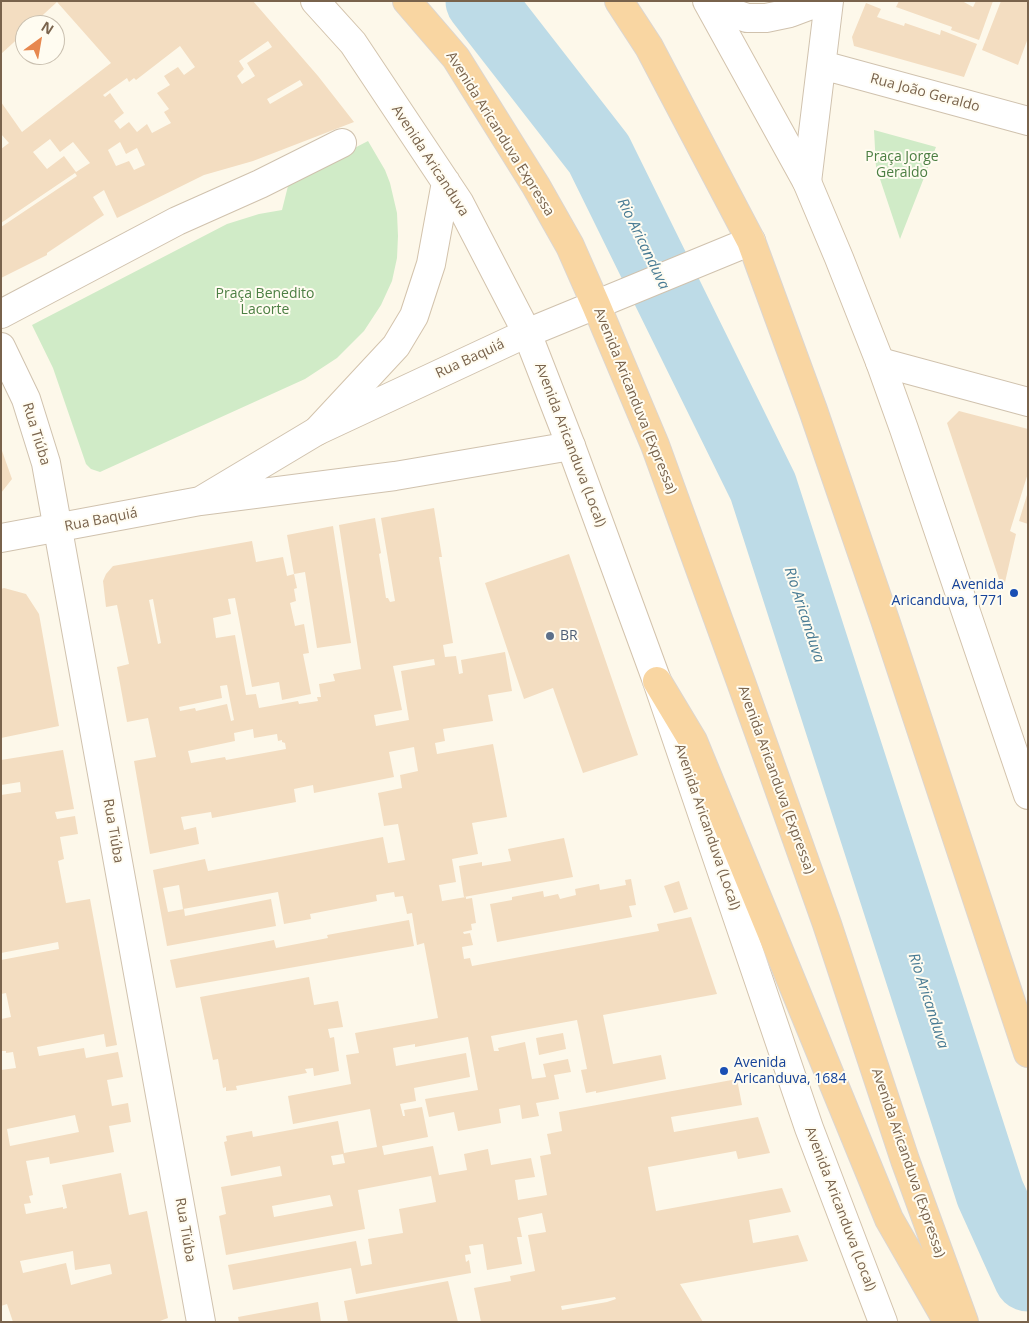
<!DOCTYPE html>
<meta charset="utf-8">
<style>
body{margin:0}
#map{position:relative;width:1029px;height:1323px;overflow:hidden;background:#fdf8ea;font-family:"Open Sans",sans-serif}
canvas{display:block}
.frame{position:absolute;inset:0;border:2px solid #79634c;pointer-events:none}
.north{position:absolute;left:15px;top:15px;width:50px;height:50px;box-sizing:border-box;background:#fffcf1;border:1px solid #c9bfaf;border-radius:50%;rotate:32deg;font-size:14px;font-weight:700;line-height:20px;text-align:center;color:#79634c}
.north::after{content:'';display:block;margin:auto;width:18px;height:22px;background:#e7884f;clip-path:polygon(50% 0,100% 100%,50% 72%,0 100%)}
</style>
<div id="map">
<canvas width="1029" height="1323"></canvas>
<div class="frame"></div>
<div class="north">N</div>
</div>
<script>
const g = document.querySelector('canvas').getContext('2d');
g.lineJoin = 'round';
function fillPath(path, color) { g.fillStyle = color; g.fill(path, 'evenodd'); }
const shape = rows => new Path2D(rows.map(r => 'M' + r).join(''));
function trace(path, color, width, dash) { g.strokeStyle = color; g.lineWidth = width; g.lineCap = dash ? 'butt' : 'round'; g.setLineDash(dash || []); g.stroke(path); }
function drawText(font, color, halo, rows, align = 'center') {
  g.font = font + ' "Open Sans",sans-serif'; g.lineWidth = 4; g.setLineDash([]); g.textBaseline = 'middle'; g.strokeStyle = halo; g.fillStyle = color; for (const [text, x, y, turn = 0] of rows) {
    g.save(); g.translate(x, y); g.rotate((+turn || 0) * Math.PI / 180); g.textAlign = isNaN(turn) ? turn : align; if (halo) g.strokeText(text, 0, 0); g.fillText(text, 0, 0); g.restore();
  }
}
const green = shape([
 [874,130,936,147,900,239,876,167],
 [368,141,385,170,390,183,397,213,398,236,397,258,392,281,381,305,364,331,337,358,305,379,100,472,91,469,86,464,53,368,32,325,227,224,259,214,282,210,289,182]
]);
const river = shape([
 [480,1,599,154,763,487,990,1193,1028,1277]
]);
const building = shape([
 [1,1,253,1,318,76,354,122,253,161,204,175,117,218,104,190,93,197,104,215,47,253,47,255,1,278,1,227,77,176,75,173,1,223,1,149,9,143,1,134,1,102,22,132,111,63,57,2,32,25,25,25,25,32,1,54],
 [268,41,272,47,247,63,255,76,242,84,237,76,244,69,239,61],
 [180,46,195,67,184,75,178,67,164,76,170,85,157,93,169,109,164,112,171,123,152,133,147,124,137,132,129,122,120,129,114,121,124,113,110,93,105,97,103,95,127,78,129,82,134,78,136,80],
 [300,80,303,85,270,104,267,99],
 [50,139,60,152,73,142,90,163,76,172,64,156,47,169,33,152],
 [120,142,126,154,137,148,145,165,134,170,129,161,116,166,108,150],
 [899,1,962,1,973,7,976,1,993,1,979,40,951,30,952,27,896,7],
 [1001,1,1028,1,1028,38,1018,65,982,50],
 [866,3,881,9,877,17,904,26,905,23,940,35,941,30,977,44,964,77,854,46,852,37],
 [959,411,1028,429,1028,473,1010,531,1016,534,1003,591,947,423],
 [1,448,12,479,1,493],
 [1027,495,1028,495,1028,524,1019,521],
 [434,508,442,557,439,557,453,643,443,645,445,657,456,656,459,674,463,673,461,660,505,652,512,691,488,695,493,721,443,729,445,741,435,743,437,754,493,744,507,817,472,823,478,854,452,859,456,882,439,885,442,901,466,897,466,899,472,898,476,923,471,924,472,930,463,932,464,934,470,933,473,945,462,947,464,959,470,958,472,966,659,931,657,924,691,917,717,994,603,1015,613,1064,661,1055,666,1079,596,1093,596,1091,586,1093,581,1070,587,1069,577,1020,491,1036,494,1051,499,1051,498,1048,525,1042,532,1079,546,1077,543,1064,568,1059,571,1072,554,1075,559,1099,536,1103,539,1116,522,1119,520,1105,499,1109,501,1123,458,1131,454,1112,429,1117,425,1099,478,1090,468,1037,415,1047,415,1044,393,1048,396,1066,466,1053,470,1077,414,1088,416,1101,400,1104,403,1116,405,1116,404,1110,422,1107,428,1137,382,1146,384,1155,433,1146,439,1175,467,1170,464,1154,488,1149,491,1165,531,1158,535,1177,515,1180,518,1200,547,1195,540,1156,551,1154,547,1134,562,1131,559,1112,737,1079,742,1105,671,1117,674,1132,758,1117,770,1153,738,1159,736,1151,648,1167,656,1211,782,1188,791,1212,749,1220,753,1243,798,1235,808,1261,680,1284,703,1322,481,1322,474,1288,511,1281,510,1276,535,1271,528,1235,546,1232,542,1213,518,1218,522,1237,517,1237,522,1264,487,1270,483,1244,469,1246,471,1254,465,1255,466,1262,469,1260,471,1273,356,1294,351,1268,233,1290,228,1265,356,1241,361,1266,372,1264,368,1239,403,1233,399,1209,436,1202,431,1176,358,1190,365,1229,226,1255,219,1216,226,1214,221,1187,282,1176,280,1166,231,1176,224,1142,227,1141,226,1136,252,1131,253,1137,338,1121,344,1153,377,1147,370,1109,293,1124,288,1096,351,1084,346,1055,359,1053,355,1033,438,1018,424,943,417,945,412,913,407,914,403,896,395,897,394,892,376,895,377,901,310,914,311,919,284,924,278,892,183,909,179,885,163,888,168,912,184,909,185,916,271,899,276,926,167,946,153,870,205,859,208,871,383,837,388,863,405,860,398,824,384,826,378,793,402,788,400,775,418,771,414,747,389,752,394,777,314,793,313,785,294,789,296,802,212,818,211,812,181,817,184,830,196,827,199,844,150,854,134,761,156,757,148,718,127,722,117,667,129,664,117,605,106,607,103,581,106,574,113,566,252,541,256,562,283,557,287,576,294,574,297,588,294,589,296,601,290,603,295,626,304,624,309,653,303,654,311,694,282,700,279,682,252,687,235,598,228,599,231,614,213,618,216,638,235,635,246,695,256,694,259,708,298,701,299,704,318,701,317,697,321,697,319,684,335,681,333,674,361,669,339,525,375,518,381,553,379,554,386,598,388,598,390,602,395,601,381,518],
 [153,599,161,643,158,644,149,600],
 [434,659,435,665,401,671,409,720,376,726,374,715,402,710,393,666],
 [227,685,234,720,231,721,227,704,196,711,195,708,180,711,179,707,222,698,220,686],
 [253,729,254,738,277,734,278,741,282,740,282,742,285,743,286,749,226,760,225,757,191,763,188,751,235,741,234,733],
 [343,1154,345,1163,333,1165,331,1156],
 [330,1195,333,1206,274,1217,272,1206],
 [615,1297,616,1299,607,1302,562,1310,561,1306],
 [333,526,351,643,317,648,305,572,294,574,287,535],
 [569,554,638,755,583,773,553,688,524,699,485,583],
 [4,588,26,594,39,614,59,726,1,738,1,589],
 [63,750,74,809,55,812,57,819,75,816,78,834,60,837,64,859,58,861,66,903,90,899,117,1045,106,1047,104,1034,37,1047,39,1056,84,1048,86,1058,118,1052,123,1077,107,1080,112,1106,128,1103,131,1122,109,1126,114,1152,50,1164,49,1157,26,1161,33,1195,29,1196,31,1203,24,1204,26,1214,63,1207,63,1209,67,1208,62,1185,121,1173,129,1215,147,1211,168,1318,157,1322,13,1322,7,1304,1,1306,1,1070,16,1068,13,1052,6,1053,6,1051,1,1051,1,1019,11,1017,6,993,1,994,1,960,59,949,58,942,1,953,1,795,21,792,20,782,1,785,1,760],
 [75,1115,79,1132,10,1146,7,1129],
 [73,1251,75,1270,110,1264,112,1274,71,1285,66,1263,23,1273,20,1261],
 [564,838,573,877,464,897,459,866,482,862,482,866,511,861,508,849],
 [631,879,636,905,629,906,632,917,497,942,490,904,512,900,512,897,543,891,544,897,558,894,560,899,576,895,575,889,599,884,600,890,626,885,625,880],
 [679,881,688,909,674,913,664,886],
 [409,920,414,946,176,988,170,960,274,940,276,948,328,938,327,935],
 [309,977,314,1005,338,1001,343,1027,328,1029,330,1038,334,1037,339,1071,314,1076,313,1068,305,1069,307,1073,236,1086,237,1090,226,1091,226,1087,223,1088,218,1059,213,1060,200,997],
 [563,1033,566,1049,539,1055,536,1038],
 [448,1281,458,1322,348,1322,344,1301],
 [318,1302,321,1322,239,1322,238,1317]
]);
const minor = shape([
 [715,1,730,12,747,18,766,18,790,13,806,7,813,1],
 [822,65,1028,121],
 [807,182,829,1],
 [1,314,177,221,260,184,342,143],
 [1,347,26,399,46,463,201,1322],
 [880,362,1028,402]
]);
const tertiary = shape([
 [200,501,317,431,527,333,751,241],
 [1,538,200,501,395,476,571,446]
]);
const secondary = shape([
 [315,1,353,43,459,202,527,333,571,446,657,681,809,1128,883,1322],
 [707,1,807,182,839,258,880,362,904,429,1028,795],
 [317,431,396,346,414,316,431,264,446,182]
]);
const trunk = shape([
 [407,1,456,58,536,186,570,246,596,305,655,445,741,682,827,924,905,1160,964,1322],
 [619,1,649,47,751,241,813,410,885,620,1028,1053],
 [657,681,693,741,889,1219,948,1322]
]);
const markers = [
 [1014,593,5,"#1a4fb4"],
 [550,636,5,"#5c6f8a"],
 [724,1071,5,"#1a4fb4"]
];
const streetNames = [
 ["Rua João Geraldo",925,93,15],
 ["Avenida Aricanduva Expressa",500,134,58],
 ["Avenida Aricanduva",430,161,57],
 ["Rua Baquiá",470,359,-25],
 ["Avenida Aricanduva (Expressa)",635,401,68],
 ["Rua Tiúba",36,434,73],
 ["Avenida Aricanduva (Local)",570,445,69],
 ["Rua Baquiá",101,520,-11],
 ["Avenida Aricanduva (Expressa)",776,780,70],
 ["Avenida Aricanduva (Local)",707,827,71],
 ["Rua Tiúba",113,831,80],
 ["Avenida Aricanduva (Expressa)",908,1163,71],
 ["Avenida Aricanduva (Local)",840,1209,69],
 ["Rua Tiúba",185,1230,80]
];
const parkNames = [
 ["Praça Jorge",902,157],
 ["Geraldo",902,173],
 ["Praça Benedito",265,294],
 ["Lacorte",265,310]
];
const transitNames = [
 ["Avenida",1004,585],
 ["Aricanduva, 1771",1004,601],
 ["Avenida",734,1063,"left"],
 ["Aricanduva, 1684",734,1079,"left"]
];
const serviceNames = [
 ["BR",560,636]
];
const waterNames = [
 ["Rio Aricanduva",643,244,64],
 ["Rio Aricanduva",804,615,72],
 ["Rio Aricanduva",928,1001,72]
];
fillPath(green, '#d0ebc7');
trace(river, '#bddbe7', 69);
fillPath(building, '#f3ddc1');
trace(minor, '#d0c2ae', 30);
trace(tertiary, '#d0c2ae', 30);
trace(secondary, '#d3c3ac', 30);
trace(trunk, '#dcd6d0', 30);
trace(minor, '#fff', 28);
trace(tertiary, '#fff', 28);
trace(secondary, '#fff', 28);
trace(trunk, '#f9d6a2', 28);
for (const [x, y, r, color] of markers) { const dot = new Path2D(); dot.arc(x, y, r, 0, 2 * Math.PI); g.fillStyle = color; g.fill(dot); trace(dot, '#fffcf1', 2); }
drawText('14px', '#79634c', '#fffcf1', streetNames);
drawText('14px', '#4c7f43', '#fffcf1', parkNames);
drawText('14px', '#164399', '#fffcf1', transitNames, 'right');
drawText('14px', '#4e5e75', '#fffcf1', serviceNames, 'left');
drawText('italic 15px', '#487b94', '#fffcf1', waterNames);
</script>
